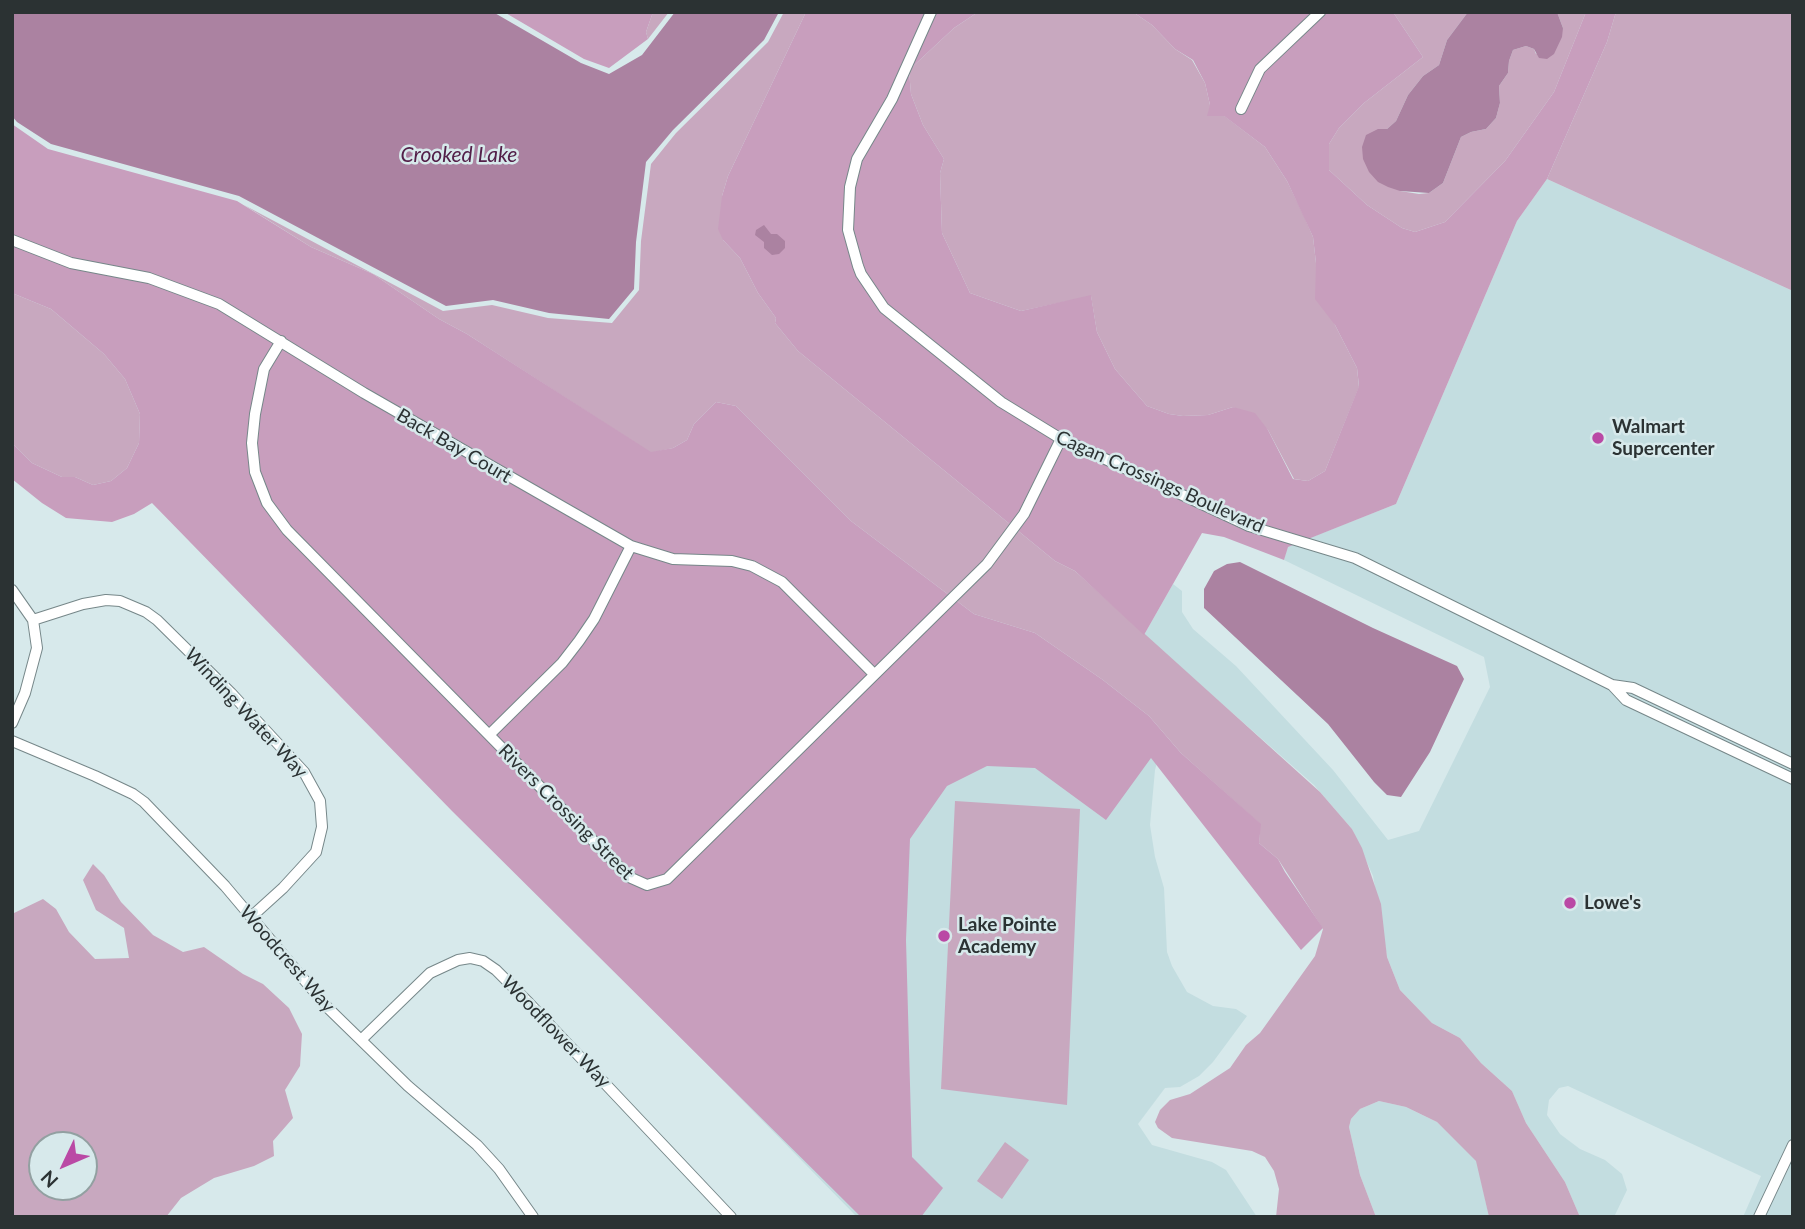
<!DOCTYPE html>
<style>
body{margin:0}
#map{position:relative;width:1805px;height:1229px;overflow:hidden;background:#d7e9eb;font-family:Lato,sans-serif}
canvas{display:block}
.frame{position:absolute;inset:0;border:14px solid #2b3233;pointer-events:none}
.north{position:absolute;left:28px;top:1131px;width:70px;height:70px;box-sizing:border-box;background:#d7e9eb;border:2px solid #92a0a1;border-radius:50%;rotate:226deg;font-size:19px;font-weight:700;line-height:28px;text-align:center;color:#2b3233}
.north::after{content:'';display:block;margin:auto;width:24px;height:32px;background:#ba49a5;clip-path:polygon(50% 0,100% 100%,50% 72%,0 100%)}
</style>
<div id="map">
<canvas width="1805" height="1229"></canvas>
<div class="frame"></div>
<div class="north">N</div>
</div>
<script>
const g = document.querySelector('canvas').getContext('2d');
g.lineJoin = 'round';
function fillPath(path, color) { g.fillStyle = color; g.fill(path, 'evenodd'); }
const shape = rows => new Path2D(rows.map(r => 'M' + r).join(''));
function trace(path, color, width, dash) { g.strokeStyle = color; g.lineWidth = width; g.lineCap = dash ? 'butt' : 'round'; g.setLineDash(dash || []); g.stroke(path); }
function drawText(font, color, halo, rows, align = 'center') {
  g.font = font + ' Lato,sans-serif'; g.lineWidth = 5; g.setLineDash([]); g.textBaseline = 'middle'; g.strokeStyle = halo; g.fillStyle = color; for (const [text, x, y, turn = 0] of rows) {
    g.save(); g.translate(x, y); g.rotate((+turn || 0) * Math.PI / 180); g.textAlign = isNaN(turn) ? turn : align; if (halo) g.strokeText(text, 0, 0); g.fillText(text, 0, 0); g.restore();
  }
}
const built = shape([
 [1547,179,1793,291,1793,1217,1743,1217,1761,1176,1568,1086,1559,1088,1549,1100,1547,1115,1560,1134,1580,1149,1605,1160,1622,1174,1627,1190,1614,1217,1580,1217,1565,1182,1526,1123,1512,1091,1481,1063,1460,1038,1432,1023,1400,990,1387,957,1373,876,1352,829,1314,785,1144,635,1173,584,1182,591,1182,612,1193,629,1236,666,1333,770,1388,840,1419,831,1490,687,1484,657,1284,560,1287,547,1396,504,1517,221],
 [1161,748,1155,770,1150,825,1155,857,1164,888,1167,952,1172,966,1187,992,1213,1006,1236,1009,1247,1016,1213,1062,1199,1076,1180,1087,1165,1088,1138,1124,1152,1145,1212,1162,1226,1170,1257,1217,857,1217,651,1007,898,764],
 [1379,1101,1406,1107,1437,1122,1477,1161,1489,1217,1376,1217,1360,1175,1349,1127,1351,1119,1360,1109]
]);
const green = shape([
 [653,12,669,12,648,39,646,32],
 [784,12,806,12,728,176,722,196,723,240,740,258,758,293,776,318,775,323,798,351,1055,561,1075,571,1320,792,1352,829,1362,848,1381,904,1387,957,1400,990,1432,1023,1460,1038,1481,1063,1512,1091,1526,1123,1565,1182,1580,1217,1489,1217,1476,1161,1437,1122,1406,1107,1379,1101,1360,1109,1351,1119,1349,1127,1360,1175,1376,1217,1276,1217,1279,1189,1274,1171,1265,1157,1252,1151,1172,1138,1158,1128,1155,1122,1160,1110,1170,1100,1190,1094,1230,1068,1246,1045,1260,1033,1315,956,1323,929,1278,859,1259,843,1260,824,1181,753,1149,716,1103,680,1035,633,974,614,851,521,736,406,716,402,694,424,687,440,673,448,651,453,467,334,439,319,373,274,311,247,244,205,443,311,492,305,548,318,612,323,639,290,641,241,651,164,676,133,768,42],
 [978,12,1133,12,1152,25,1175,49,1192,60,1205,83,1210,105,1265,147,1287,181,1303,214,1313,237,1316,263,1335,325,1357,368,1359,387,1325,471,1308,481,1294,479,1268,430,1233,407,1208,415,1183,416,1169,414,1147,406,1115,369,1097,332,1091,296,1021,311,970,293,942,233,940,173,944,159,923,125,911,94,909,70,954,28],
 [1393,12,1468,12,1447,40,1439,65,1423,76,1408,95,1396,121,1387,129,1378,129,1400,191,1419,194,1429,193,1443,183,1461,137,1471,132,1486,129,1496,118,1500,103,1499,86,1508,73,1509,61,1513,50,1526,46,1534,49,1536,54,1563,28,1557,12,1586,12,1554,92,1505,161,1445,222,1415,232,1402,228,1367,205,1329,170,1329,144,1339,128,1364,103,1423,57],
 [1616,12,1793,12,1793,291,1547,179,1607,42],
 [12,293,51,309,104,354,125,379,140,414,139,443,127,468,111,481,93,485,75,477,62,477,32,463,12,443],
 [955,801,1080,809,1067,1105,941,1089],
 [93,864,104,875,121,902,153,935,183,952,204,947,243,974,263,984,289,1008,302,1034,300,1066,285,1090,293,1118,273,1141,274,1156,254,1166,214,1178,181,1198,166,1217,12,1217,12,914,43,899,56,909,69,932,95,959,129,958,124,928,96,910,83,880],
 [42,1145,84,1145,84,1187,42,1187],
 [1005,1142,1029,1160,1002,1199,977,1181]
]);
const forest = shape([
 [504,12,653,12,646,32,648,39,609,68,584,59],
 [806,12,978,12,954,28,909,70,911,94,923,125,944,159,940,173,942,233,970,293,1021,311,1091,295,1097,332,1115,369,1147,406,1169,414,1183,416,1208,415,1233,407,1255,413,1268,430,1293,479,1308,481,1325,471,1359,386,1357,368,1335,325,1315,299,1316,263,1313,237,1287,181,1265,147,1224,116,1207,116,1210,105,1205,83,1193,60,1175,49,1152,25,1133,12,1393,12,1423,57,1364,103,1339,128,1329,144,1329,170,1367,205,1402,228,1415,232,1445,222,1505,161,1554,92,1586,12,1616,12,1607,42,1547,179,1517,221,1396,504,1288,547,1284,560,1224,537,1202,533,1144,635,1075,571,1055,561,798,351,775,323,776,318,758,293,740,258,723,240,718,229,722,196,728,176],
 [12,124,48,149,237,201,311,247,373,274,439,319,467,334,651,452,673,448,687,440,694,424,716,402,736,406,851,521,974,614,1035,633,1103,680,1149,716,1181,753,1261,824,1259,843,1278,859,1285,872,1323,928,1301,950,1151,758,1106,820,1035,768,987,766,947,786,910,839,906,940,912,1157,943,1188,921,1217,861,1217,452,811,152,503,134,514,112,522,66,518,42,503,12,479,12,443,32,463,62,477,75,477,93,485,111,481,127,468,139,443,140,414,125,379,104,354,51,309,12,293]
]);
const water = shape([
 [12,12,493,12,581,63,609,74,642,55,675,12,779,12,764,40,673,130,646,162,636,242,634,289,609,319,549,313,493,300,446,306,239,196,51,144,17,122,12,116],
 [1468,12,1557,12,1563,28,1562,37,1554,54,1547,59,1539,58,1534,49,1526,46,1513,50,1509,61,1508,73,1499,86,1500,103,1496,118,1486,129,1471,132,1461,137,1443,183,1429,193,1400,191,1388,187,1378,182,1369,172,1363,159,1362,147,1366,135,1378,129,1387,129,1396,121,1408,95,1423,76,1439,65,1447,40],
 [764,225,771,234,777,234,785,241,785,248,779,254,772,255,764,248,764,242,755,235,756,230],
 [1240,562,1373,628,1457,666,1464,679,1430,752,1401,797,1387,795,1374,782,1328,724,1204,608,1204,589,1214,571,1227,564]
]);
const street = shape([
 [931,12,892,99,857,159,850,187,848,230,858,266,861,274,884,308,1001,402,1058,437,1249,526,1355,558,1612,685,1633,688,1793,764],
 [1241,109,1260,69,1320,12],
 [12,240,71,263,149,278,219,304,364,393,631,546,673,559,732,561,752,566,782,582,874,674],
 [281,341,264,369,255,414,252,443,255,472,267,503,287,530,629,877,647,885,667,879,987,564,1024,514,1061,439],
 [12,590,33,620,37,648,25,693,12,723],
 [33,620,83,604,106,600,120,601,146,612,157,620,231,693,304,772,320,801,322,827,316,852,283,888,251,917],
 [1612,685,1626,700,1793,779],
 [489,735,562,663,579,641,594,619,631,546],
 [12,741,95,776,133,794,144,802,225,886,328,1008,408,1086,477,1145,499,1169,533,1217],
 [361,1040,430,973,458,960,470,958,483,961,496,970,529,1003,731,1217],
 [1759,1217,1793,1145]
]);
const markers = [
 [1598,438,7,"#ba49a5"],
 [1570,903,7,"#ba49a5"],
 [944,936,7,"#ba49a5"]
];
const poiNames = [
 ["Walmart",1612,427],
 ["Supercenter",1612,449],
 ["Lowe's",1584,903],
 ["Lake Pointe",958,925],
 ["Academy",958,947]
];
const streetNames = [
 ["Back Bay Court",454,446,30],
 ["Cagan Crossings Boulevard",1160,482,24],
 ["Winding Water Way",246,713,47],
 ["Rivers Crossing Street",566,812,45],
 ["Woodcrest Way",287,959,49],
 ["Woodflower Way",556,1032,46]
];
const waterNames = [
 ["Crooked Lake",459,155]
];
fillPath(built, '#c3dde0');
fillPath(green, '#c8a8bf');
fillPath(forest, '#c89ebd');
fillPath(water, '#ab82a1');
trace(street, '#768789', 12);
trace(street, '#fff', 10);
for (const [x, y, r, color] of markers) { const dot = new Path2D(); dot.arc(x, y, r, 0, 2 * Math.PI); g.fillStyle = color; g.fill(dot); trace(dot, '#d7e9eb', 2.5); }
drawText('bold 19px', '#2b3233', '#d7e9eb', poiNames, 'left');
drawText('19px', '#2b3233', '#d7e9eb', streetNames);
drawText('italic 21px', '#532049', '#d7e9eb', waterNames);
</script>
